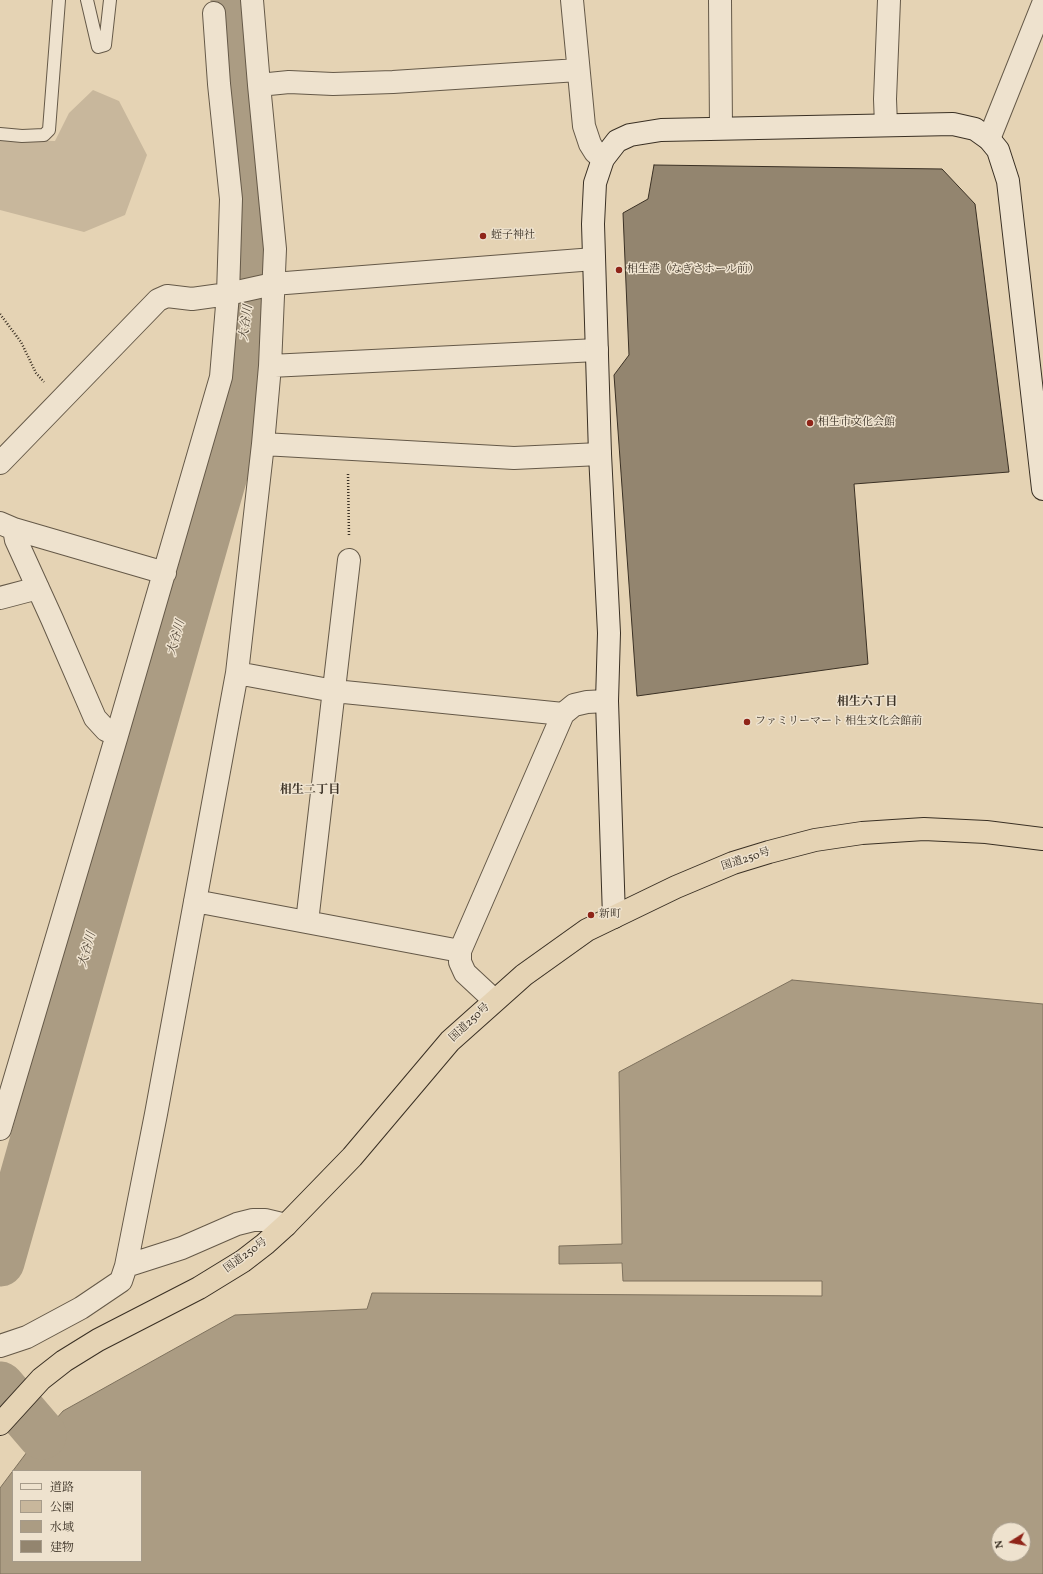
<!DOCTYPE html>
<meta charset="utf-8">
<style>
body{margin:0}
#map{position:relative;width:1043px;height:1574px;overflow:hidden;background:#e5d3b4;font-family:Vollkorn,"Noto Serif JP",serif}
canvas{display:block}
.legend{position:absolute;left:12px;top:1470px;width:130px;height:92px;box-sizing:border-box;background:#eee2ce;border:1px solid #a69b8a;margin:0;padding:5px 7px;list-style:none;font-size:12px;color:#3a3024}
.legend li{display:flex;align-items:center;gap:8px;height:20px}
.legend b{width:20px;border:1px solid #a69b8a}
.north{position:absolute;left:991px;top:1522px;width:40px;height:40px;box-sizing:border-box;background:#eee2ce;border:1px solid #a69b8a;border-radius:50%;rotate:259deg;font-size:11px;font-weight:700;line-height:16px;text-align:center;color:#3a3024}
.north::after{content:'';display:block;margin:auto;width:14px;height:18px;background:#8f2418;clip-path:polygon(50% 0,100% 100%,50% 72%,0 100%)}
</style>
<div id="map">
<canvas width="1043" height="1574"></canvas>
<ul class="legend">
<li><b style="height:5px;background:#eee2ce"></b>道路</li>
<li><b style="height:11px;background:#c8b79c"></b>公園</li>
<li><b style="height:11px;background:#ab9c83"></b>水域</li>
<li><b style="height:11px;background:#93856f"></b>建物</li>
</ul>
<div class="north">N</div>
</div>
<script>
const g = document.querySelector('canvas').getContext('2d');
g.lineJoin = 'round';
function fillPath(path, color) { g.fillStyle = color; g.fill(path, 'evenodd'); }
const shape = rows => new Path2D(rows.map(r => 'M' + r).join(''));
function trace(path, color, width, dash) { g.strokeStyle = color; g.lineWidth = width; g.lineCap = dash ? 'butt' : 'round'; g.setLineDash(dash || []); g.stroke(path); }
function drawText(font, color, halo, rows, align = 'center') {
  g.font = font + ' Vollkorn,"Noto Serif JP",serif'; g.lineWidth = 3; g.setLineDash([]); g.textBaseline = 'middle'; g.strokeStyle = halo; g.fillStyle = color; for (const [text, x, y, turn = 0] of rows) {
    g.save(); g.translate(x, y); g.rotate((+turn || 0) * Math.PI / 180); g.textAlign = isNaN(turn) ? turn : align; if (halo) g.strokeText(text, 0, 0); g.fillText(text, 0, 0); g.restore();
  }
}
const green = shape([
 [93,90,119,101,147,155,125,215,84,232,0,210,0,140,55,141,69,113]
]);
const water = shape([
 [792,980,1043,1004,1043,1574,0,1574,0,1488,27,1452,42,1435,63,1411,235,1315,367,1309,372,1293,822,1296,822,1281,623,1281,622,1263,559,1264,559,1246,622,1244,619,1072,792,980],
 [13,1471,141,1471,141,1561,13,1561,13,1471],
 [999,1530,1023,1530,1023,1554,999,1554,999,1530]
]);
const river = shape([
 [0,1262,229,454,254,275,235,0],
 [0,1386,42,1435]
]);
const building = shape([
 [654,165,942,169,975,204,1009,472,854,484,868,664,637,696,614,375,629,355,623,213,648,199,654,165]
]);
const path = shape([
 [0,314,21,342,36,373,44,382],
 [348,474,349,537]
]);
const lane = shape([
 [87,0,98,47,105,45,110,0],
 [0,134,22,136,44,135,49,130,59,0]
]);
const street = shape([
 [252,0,259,85,275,249,270,366,263,444,237,673,156,1114,126,1266,182,1248,237,1224,253,1220,265,1220,286,1225],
 [572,0,584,126,590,144,595,152,603,159],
 [720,0,721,128],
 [259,85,289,82,333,84,393,82,578,70],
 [886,125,885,99,889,0],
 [989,139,1043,4],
 [270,366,597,350],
 [263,444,514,458,600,454],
 [0,463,158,300,167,296,192,299,228,294,273,284,594,259],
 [0,523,14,529,16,540,52,619,95,718,106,730,117,735],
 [14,529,165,573],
 [0,598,38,588],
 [237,673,334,691,563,714],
 [195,901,460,951],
 [307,922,349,560],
 [494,1000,465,973,460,962,460,951,563,714,574,705,587,702,607,701],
 [0,1129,117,735,221,377,228,294,231,199,219,84,214,13],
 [0,1346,27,1337,81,1308,121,1281,126,1266]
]);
const secondary = shape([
 [614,917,607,701,609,633,600,454,593,224,595,183,603,159,617,141,630,135,661,130,953,124,975,129,989,139,998,150,1008,181,1043,489]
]);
const highway = shape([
 [0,1424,41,1379,64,1361,98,1340,199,1288,243,1261,265,1244,286,1225,352,1157,450,1041,524,975,587,930,676,887,733,863,769,852,815,840,862,833,924,829,986,832,1043,839]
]);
const markers = [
 [483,236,4,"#8f2418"],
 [619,270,4,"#8f2418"],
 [810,423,4,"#8f2418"],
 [747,722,4,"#8f2418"],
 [591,915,4,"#8f2418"]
];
const poiNames = [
 ["蛭子神社",491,236],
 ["相生港（なぎさホール前）",627,270],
 ["相生市文化会館",818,423],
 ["ファミリーマート 相生文化会館前",755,722],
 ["新町",599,915]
];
const streetNames = [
 ["国道250号",746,860,-18],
 ["国道250号",470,1023,-43],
 ["国道250号",246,1256,-36]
];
const waterNames = [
 ["大谷川",247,323,-82],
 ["大谷川",177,638,-74],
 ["大谷川",88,950,-74]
];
const neighbourhoodNames = [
 ["相生六丁目",867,703],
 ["相生二丁目",310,791]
];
fillPath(green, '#c8b79c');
fillPath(water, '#ab9c83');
trace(water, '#7e715d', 1);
trace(river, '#ab9c83', 49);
fillPath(building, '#93856f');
trace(building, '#3a3024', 1);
trace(lane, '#655948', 14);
trace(street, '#655948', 24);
trace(secondary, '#3a3024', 24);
trace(highway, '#3a3024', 24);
trace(path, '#3a3024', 2.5, [1, 2]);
trace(lane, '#eee2ce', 12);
trace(street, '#eee2ce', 22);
trace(secondary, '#eee2ce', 22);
trace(highway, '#e5d3b4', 22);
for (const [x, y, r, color] of markers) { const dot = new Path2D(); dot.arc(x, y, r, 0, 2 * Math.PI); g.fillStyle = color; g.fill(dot); trace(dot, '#eee2ce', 1.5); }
drawText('11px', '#3a3024', '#eee2ce', poiNames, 'left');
drawText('11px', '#3a3024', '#eee2ce', streetNames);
drawText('italic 12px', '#564b3c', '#eee2ce', waterNames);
drawText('bold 12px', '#3a3024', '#eee2ce', neighbourhoodNames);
</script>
